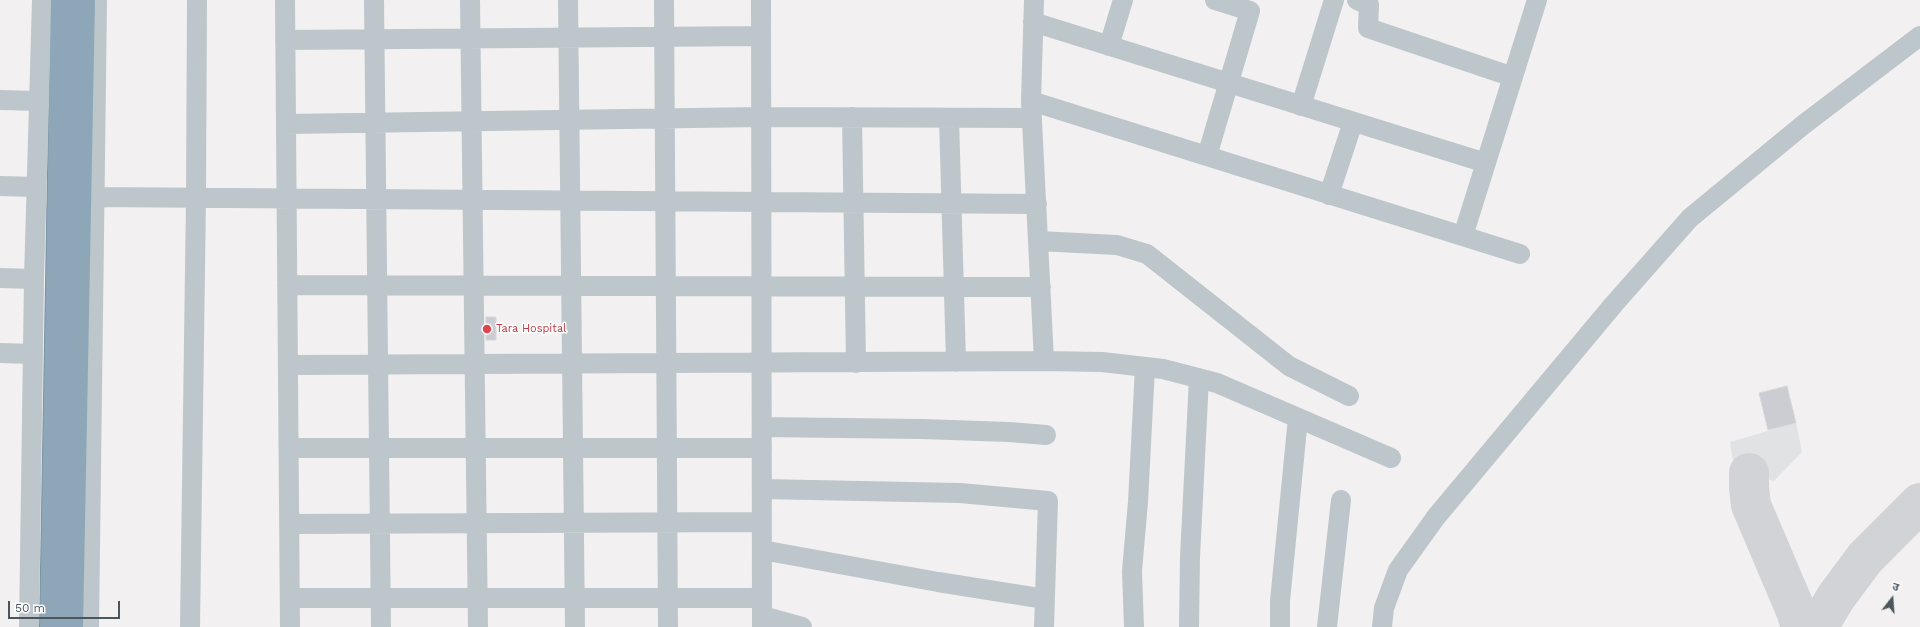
<!DOCTYPE html>
<meta charset="utf-8">
<style>
body{margin:0}
#map{position:relative;width:1920px;height:627px;overflow:hidden;background:#f2f0f1;font-family:"Work Sans","Noto Sans Devanagari",sans-serif}
canvas{display:block}
.north{position:absolute;left:1872px;top:579px;width:40px;height:40px;-webkit-text-stroke:3px #fff;paint-order:stroke;rotate:17deg;font-size:11px;font-weight:700;line-height:16px;text-align:center;color:#4a555c}
.north::after{content:'';display:block;margin:auto;width:14px;height:18px;background:#4a555c;clip-path:polygon(50% 0,100% 100%,50% 72%,0 100%)}
.scale{position:absolute;left:8px;top:601px;width:112px;height:18px;box-sizing:border-box;border:2px solid #4a555c;border-top:0;padding-left:5px;font-size:12px;line-height:14px;white-space:nowrap;color:#4a555c;-webkit-text-stroke:3px #fff;paint-order:stroke}
</style>
<div id="map">
<canvas width="1920" height="627"></canvas>
<div class="north">उ</div>
<div class="scale">50 m</div>
</div>
<script>
const g = document.querySelector('canvas').getContext('2d');
g.lineJoin = 'round';
function fillPath(path, color) { g.fillStyle = color; g.fill(path, 'evenodd'); }
const shape = rows => new Path2D(rows.map(r => 'M' + r).join(''));
function trace(path, color, width, dash) { g.strokeStyle = color; g.lineWidth = width; g.lineCap = dash ? 'butt' : 'round'; g.setLineDash(dash || []); g.stroke(path); }
function drawText(font, color, halo, rows, align = 'center') {
  g.font = font + ' "Work Sans",sans-serif'; g.lineWidth = 3; g.setLineDash([]); g.textBaseline = 'middle'; g.strokeStyle = halo; g.fillStyle = color; for (const [text, x, y, turn = 0] of rows) {
    g.save(); g.translate(x, y); g.rotate((+turn || 0) * Math.PI / 180); g.textAlign = isNaN(turn) ? turn : align; if (halo) g.strokeText(text, 0, 0); g.fillText(text, 0, 0); g.restore();
  }
}
const airport = shape([
 [1796,423,1802,452,1774,481,1734,468,1730,442]
]);
const taxiway = shape([
 [1749,473,1749,488,1751,505,1796,611,1801,627],
 [1818,627,1836,597,1865,558,1920,503]
]);
const building = shape([
 [486,317,496,317,496,340,486,340,486,317],
 [1787,386,1796,423,1768,430,1759,393,1787,386]
]);
const minor = shape([
 [285,0,290,627],
 [374,0,381,627],
 [470,0,478,627],
 [568,0,575,627],
 [664,0,668,627],
 [761,0,762,627],
 [1034,0,1031,101,1044,361],
 [1357,0,1369,5,1368,28,1513,77],
 [1033,22,1486,163],
 [285,40,761,36],
 [1109,46,1123,0],
 [0,100,39,101],
 [1031,101,1520,254],
 [1301,106,1334,0],
 [852,117,856,363],
 [949,118,956,362],
 [286,124,761,117,1032,118],
 [1207,156,1250,11,1215,0],
 [0,186,36,187],
 [1329,195,1353,122],
 [93,197,1037,204],
 [1463,236,1537,0],
 [1039,241,1117,245,1147,254,1289,366,1349,396],
 [0,278,34,279],
 [287,285,1041,287],
 [0,353,32,354],
 [288,365,1044,361,1102,362,1163,369,1217,383,1391,458],
 [762,427,922,429,1009,432,1046,435],
 [289,448,762,448],
 [762,489,960,493,1048,501,1044,627],
 [289,524,762,522],
 [762,550,938,582,1045,599],
 [290,598,762,598],
 [762,616,802,627],
 [29,627,34,279,42,0],
 [89,627,97,0],
 [190,627,196,198,197,0],
 [1134,627,1132,571,1138,502,1145,367],
 [1189,627,1190,557,1199,378],
 [1280,627,1280,601,1298,418],
 [1327,627,1341,500],
 [1382,627,1384,608,1398,570,1436,517,1614,304,1690,218,1803,125,1920,36]
]);
const highway = shape([
 [51,627,62,0],
 [72,627,84,0]
]);
const markers = [
 [487,329,5,"#e0444e"]
];
const healthNames = [
 ["Tara Hospital",496,329]
];
fillPath(airport, '#e0e2e4');
trace(taxiway, '#d2d3d6', 40);
fillPath(building, '#cbcdd2');
trace(building, '#d5d7db', 1);
trace(highway, '#7992a5', 24);
trace(minor, '#bdc6cb', 20);
trace(highway, '#8da7b9', 22);
for (const [x, y, r, color] of markers) { const dot = new Path2D(); dot.arc(x, y, r, 0, 2 * Math.PI); g.fillStyle = color; g.fill(dot); trace(dot, '#fff', 1.5); }
drawText('11px', '#be3a42', '#fff', healthNames, 'left');
</script>
